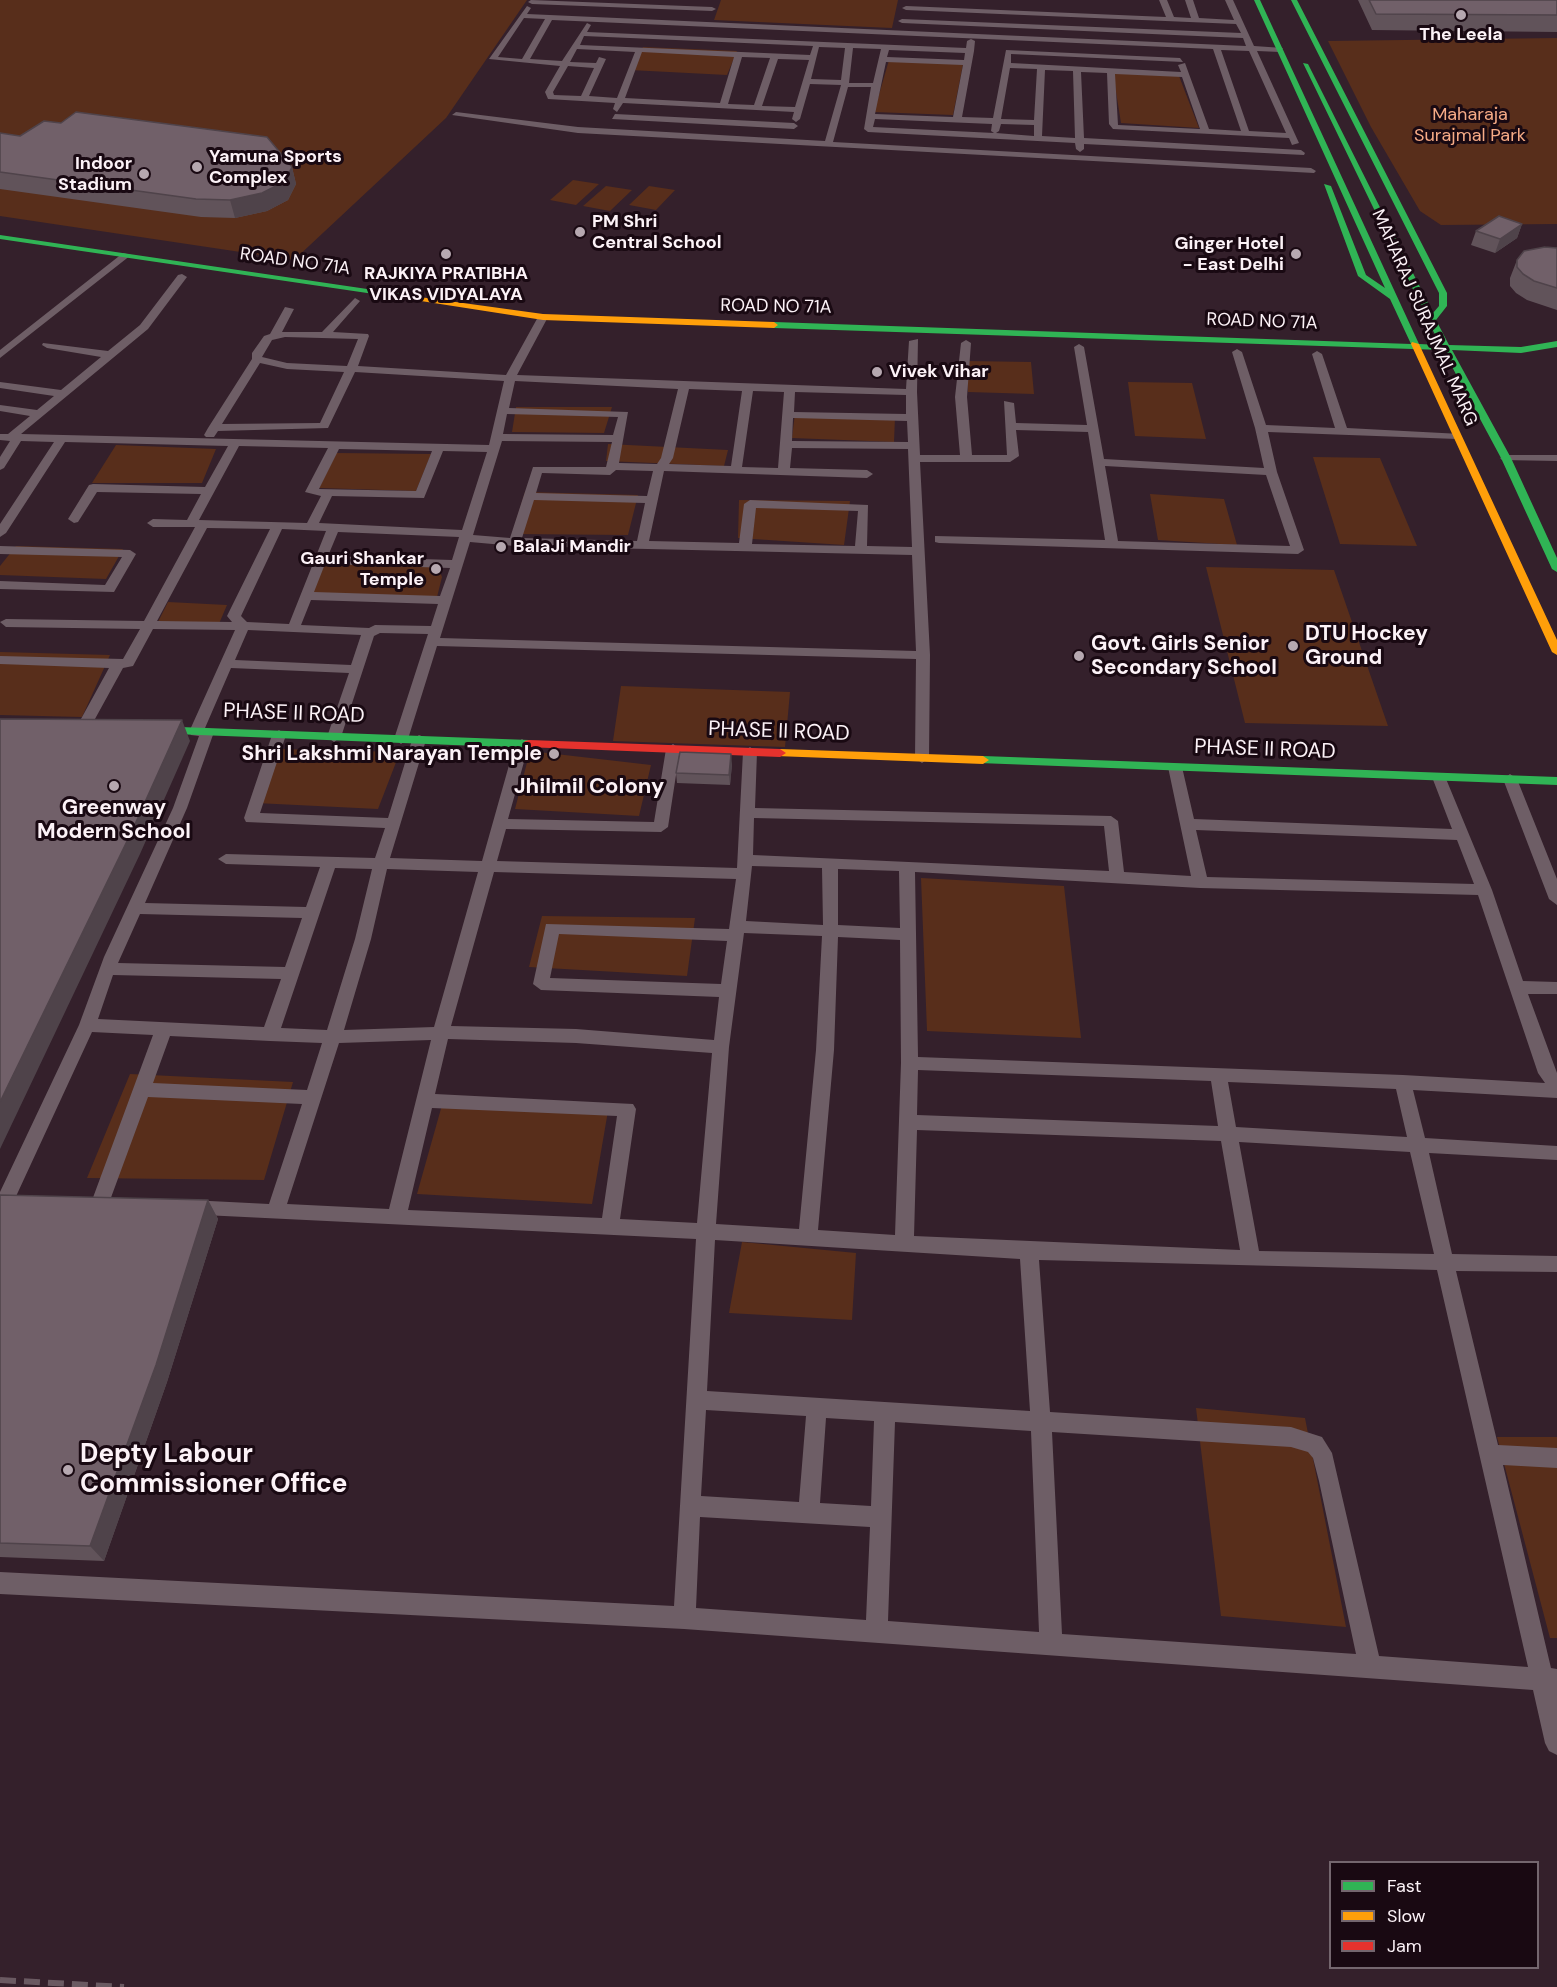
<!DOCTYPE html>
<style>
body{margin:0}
#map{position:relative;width:1557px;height:1987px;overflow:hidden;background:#34202b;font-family:"DM Sans",sans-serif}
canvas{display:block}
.legend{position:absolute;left:1329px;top:1861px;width:210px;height:108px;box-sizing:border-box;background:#190912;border:2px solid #74666e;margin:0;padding:8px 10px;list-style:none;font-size:18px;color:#fcf2f7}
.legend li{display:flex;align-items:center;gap:12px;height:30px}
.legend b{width:30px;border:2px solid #74666e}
</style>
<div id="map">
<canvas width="1557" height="1987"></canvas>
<ul class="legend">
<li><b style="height:8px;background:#30b455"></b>Fast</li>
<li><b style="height:8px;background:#ff9f0a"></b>Slow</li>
<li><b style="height:8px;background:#e5322d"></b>Jam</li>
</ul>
</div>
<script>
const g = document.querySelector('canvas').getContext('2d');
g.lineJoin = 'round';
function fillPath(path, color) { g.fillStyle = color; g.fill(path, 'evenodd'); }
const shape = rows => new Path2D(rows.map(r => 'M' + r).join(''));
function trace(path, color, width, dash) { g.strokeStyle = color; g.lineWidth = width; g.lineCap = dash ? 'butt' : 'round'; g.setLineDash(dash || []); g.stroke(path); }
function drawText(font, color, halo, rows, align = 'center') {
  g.font = font + ' "DM Sans",sans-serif'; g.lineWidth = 6; g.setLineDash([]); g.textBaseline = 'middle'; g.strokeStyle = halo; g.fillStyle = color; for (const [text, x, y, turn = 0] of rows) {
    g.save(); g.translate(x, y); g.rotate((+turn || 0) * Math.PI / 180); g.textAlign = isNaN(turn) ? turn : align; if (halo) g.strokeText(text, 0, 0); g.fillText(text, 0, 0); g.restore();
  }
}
const green = shape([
 [0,0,527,0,446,118,294,260,0,216],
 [721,0,898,0,892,28,714,20],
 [1557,38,1557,224,1441,225,1420,211,1371,127,1328,41],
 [643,47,737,51,727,75,630,70],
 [889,60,963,64,953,115,874,112],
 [1113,73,1179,76,1199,128,1121,123],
 [573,180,599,184,576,205,550,200],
 [606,186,632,190,610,211,583,206],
 [649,186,675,190,656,210,629,205],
 [966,361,1031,362,1034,394,968,392],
 [1128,382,1192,383,1206,439,1135,436],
 [516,407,612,407,604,433,512,432],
 [795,413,895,417,894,442,792,438],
 [608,444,728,450,724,466,606,461],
 [116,445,216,449,202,483,92,483],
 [336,453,431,454,416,491,319,488],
 [1313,457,1380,458,1417,546,1340,544],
 [525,492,638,495,628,535,512,534],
 [1150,494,1224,499,1237,545,1158,540],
 [739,500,850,501,844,545,738,538],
 [16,546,123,549,106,579,0,575,0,566],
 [324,563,438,567,442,577,437,597,311,593],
 [1206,567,1334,570,1388,726,1245,723],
 [168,602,227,605,218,626,157,624],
 [0,652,110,655,82,717,0,715],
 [621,686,790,692,785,747,613,741],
 [277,749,400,752,378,809,256,803],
 [530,751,651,765,639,816,515,809],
 [921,878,1064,886,1081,1038,927,1031],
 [542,916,695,918,687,976,529,967],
 [130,1074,293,1082,264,1180,87,1178],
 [442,1105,608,1111,592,1204,417,1194],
 [742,1242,856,1253,852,1320,729,1313],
 [1196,1408,1305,1418,1346,1627,1221,1616],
 [1497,1437,1557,1437,1557,1638,1550,1638]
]);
const street = shape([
 [531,0,712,7,716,9,712,11,532,4,528,2,531,0],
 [1159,0,1167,0,1174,17,1191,18,1185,0,1193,0,1199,18,1234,20,1225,0,1233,0,1254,46,1283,48,1280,52,1257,51,1299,143,1292,145,1289,138,1113,129,1109,124,1107,73,1081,72,1084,138,1301,150,1305,153,1304,155,1084,144,1084,149,1080,152,1076,149,1075,143,868,132,864,129,871,87,848,87,833,142,1311,168,1316,171,1314,173,578,133,452,115,456,112,578,127,825,141,841,85,810,84,800,119,796,122,792,119,794,112,623,103,617,112,613,109,615,103,548,99,545,92,560,66,489,59,527,6,531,8,527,14,1246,46,1243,38,902,23,898,21,902,19,1241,33,1236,24,906,10,902,8,906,6,1166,17,1159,0],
 [524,18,545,19,522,59,498,57,524,18],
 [552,20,1213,49,1241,131,1209,129,1185,63,1178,65,1181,72,1011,63,1011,54,1183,62,1180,58,1006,50,993,118,962,117,974,51,975,41,971,39,967,41,966,48,587,32,591,25,587,23,562,61,530,59,552,20],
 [584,36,813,46,810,55,580,45,584,36],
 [819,47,845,48,841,80,811,79,819,47],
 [853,48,881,49,873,83,849,83,853,48],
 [577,49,635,52,617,98,589,96,606,59,599,57,596,63,570,62,577,49],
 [889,50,965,53,964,60,887,57,889,50],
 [1221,50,1249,51,1286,133,1249,131,1221,50],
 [642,52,734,57,720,103,625,98,642,52],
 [742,57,770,58,754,105,728,104,742,57],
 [778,59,809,60,795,107,762,106,778,59],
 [886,62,963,65,953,117,875,114,886,62],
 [568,66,594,68,581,96,554,95,553,92,568,66],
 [1010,68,1037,69,1034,120,1001,119,1010,68],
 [1045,70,1073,71,1075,138,1042,136,1045,70],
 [1115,74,1182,77,1200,129,1118,125,1115,74],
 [875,119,992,124,991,131,994,133,873,127,875,119],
 [1001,124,1034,125,1034,136,996,133,999,131,1001,124],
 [615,114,794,123,798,126,794,129,612,119,615,114],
 [123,253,131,255,0,358,0,350,123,253],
 [182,274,187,277,148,329,21,434,489,445,504,381,355,372,328,428,218,431,214,437,206,437,204,435,208,428,252,359,252,353,264,336,270,334,285,307,294,309,282,332,322,332,355,298,360,301,333,332,368,334,369,336,358,366,506,375,538,317,543,314,548,317,517,375,906,389,909,341,918,339,917,392,920,455,960,455,955,397,961,343,966,340,971,343,967,397,972,455,1007,455,1004,401,1014,403,1016,423,1087,425,1074,347,1079,344,1084,347,1104,459,1264,468,1255,428,1232,352,1237,349,1242,352,1266,425,1335,428,1312,354,1317,351,1322,354,1347,428,1461,434,1461,438,1457,439,1268,432,1277,472,1304,550,1298,554,939,543,935,542,935,536,1105,540,1088,432,1016,430,1019,456,1010,462,920,462,930,655,929,758,922,763,915,758,916,659,437,646,408,739,401,744,394,739,428,634,380,633,374,636,341,737,334,742,327,737,349,673,231,668,205,728,212,729,214,732,187,808,145,903,306,907,320,867,226,864,218,859,226,854,375,858,385,828,246,822,244,818,272,735,279,730,286,735,260,813,388,818,412,740,419,735,424,737,426,740,390,858,482,861,515,744,522,739,529,744,508,819,654,822,666,749,673,744,680,749,668,827,661,832,506,829,497,861,737,868,743,752,750,747,757,752,755,808,1111,816,1118,821,1124,872,1191,876,1168,767,1170,764,1180,764,1182,767,1194,819,1452,829,1432,777,1434,774,1444,774,1492,890,1523,981,1557,982,1557,994,1528,994,1557,1073,1557,1098,1413,1090,1425,1138,1557,1146,1557,1160,1429,1153,1452,1254,1557,1256,1557,1272,1456,1271,1498,1445,1557,1448,1557,1468,1503,1465,1551,1668,1557,1669,1557,1755,1549,1751,1545,1743,1533,1690,684,1629,0,1594,0,1572,674,1606,696,1239,183,1214,181,1208,183,1202,190,1200,269,1204,302,1104,148,1097,109,1203,107,1209,100,1211,93,1209,91,1203,153,1035,92,1032,12,1205,6,1207,0,1205,0,1192,79,1025,104,957,173,808,199,736,191,735,189,732,235,630,153,629,133,666,123,668,90,728,83,733,76,728,109,668,0,664,0,656,123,659,140,629,6,627,0,622,6,619,144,621,195,527,153,527,147,523,153,519,187,520,201,494,97,492,78,522,74,523,68,519,89,485,93,484,205,487,228,446,65,442,6,533,0,537,0,524,54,442,21,441,4,468,0,470,0,457,10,441,0,440,0,434,8,434,30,416,0,411,0,405,37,410,54,396,0,388,0,382,61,390,101,357,47,348,42,345,43,343,108,351,140,325,178,275,182,274],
 [285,337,358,339,347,366,287,363,262,357,272,340,285,337],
 [260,363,287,369,344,372,320,423,222,424,260,363],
 [515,381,678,389,661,458,657,464,619,463,628,412,509,408,515,381],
 [689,389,742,391,731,466,669,464,673,458,689,389],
 [753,391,784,392,778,468,742,467,753,391],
 [795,392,906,395,906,414,794,412,795,392],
 [507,414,618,417,613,435,503,434,507,414],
 [793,418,907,421,908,442,792,441,793,418],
 [502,441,612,442,606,467,533,467,510,538,473,535,502,441],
 [239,446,328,448,305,492,321,496,307,523,199,520,239,446],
 [792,448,908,449,912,547,867,546,868,505,750,500,744,504,739,543,649,541,664,471,867,478,873,474,867,470,790,468,792,448],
 [339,449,432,451,416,491,319,489,339,449],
 [443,451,487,452,462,530,319,523,332,496,424,498,443,451],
 [1105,466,1266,475,1290,546,1118,541,1105,466],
 [616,470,653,471,647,496,536,493,542,473,610,475,616,470],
 [534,500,645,503,637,541,522,538,534,500],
 [756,508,858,511,855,546,752,544,756,508],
 [207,528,270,529,227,616,232,622,157,621,207,528],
 [282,529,326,531,289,624,247,622,241,616,282,529],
 [338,532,459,537,452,560,328,556,338,532],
 [470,542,515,546,912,555,916,651,440,638,470,542],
 [325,564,450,568,440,596,314,592,325,564],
 [311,600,438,604,431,626,375,625,369,628,301,625,311,600],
 [248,630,361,635,351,665,235,660,248,630],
 [754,818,1104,826,1109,871,753,855,754,818],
 [1196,830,1457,840,1474,884,1207,877,1196,830],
 [752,866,822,868,823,925,746,921,752,866],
 [335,868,372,869,355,939,327,1030,281,1028,335,868],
 [387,869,478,872,434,1027,344,1030,371,939,387,869],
 [838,869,899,871,900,928,838,925,838,869],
 [494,872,736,879,729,929,546,924,533,984,541,990,719,997,714,1040,576,1029,451,1026,494,872],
 [915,872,1200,888,1478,895,1538,1073,1545,1083,1403,1075,918,1057,915,872],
 [140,914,302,918,285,967,118,963,140,914],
 [744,933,822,936,816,1050,799,1229,716,1224,729,1047,744,933],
 [559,934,727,941,721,984,550,978,559,934],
 [838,937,900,940,901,1063,895,1235,818,1230,834,1050,838,937],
 [113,975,281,979,264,1027,98,1019,113,975],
 [170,1036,270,1041,322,1043,307,1090,153,1083,170,1036],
 [448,1039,576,1043,712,1053,697,1223,620,1219,636,1109,633,1104,435,1094,448,1039],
 [431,1040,389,1209,287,1204,339,1043,431,1040],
 [918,1070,1211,1081,1218,1126,917,1115,918,1070],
 [1228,1082,1396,1089,1407,1137,1236,1127,1228,1082],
 [432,1108,617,1116,602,1218,408,1210,432,1108],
 [917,1130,1221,1141,1240,1250,914,1236,917,1130],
 [1239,1142,1410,1152,1434,1254,1259,1251,1239,1142],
 [715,1240,1020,1259,1030,1411,707,1391,715,1240],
 [1039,1260,1437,1270,1528,1667,1379,1656,1332,1453,1322,1437,1291,1427,1050,1412,1039,1260],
 [706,1410,806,1416,799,1502,701,1496,706,1410],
 [826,1418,874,1421,871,1506,820,1503,826,1418],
 [895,1422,1031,1431,1039,1632,888,1621,895,1422],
 [1052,1432,1291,1447,1308,1452,1313,1458,1319,1481,1356,1654,1062,1634,1052,1432],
 [700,1517,870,1527,866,1620,696,1608,700,1517],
 [1506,455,1557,455,1557,461,1502,460,1500,458,1506,455],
 [0,546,130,550,136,554,114,592,0,589,0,581,105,585,122,557,0,554,0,546],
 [1510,774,1517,779,1557,879,1557,905,1549,899,1503,779,1510,774]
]);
const fast = shape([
 [1254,0,1260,0,1419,344,1440,345,1303,63,1308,64,1433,313,1439,306,1439,293,1291,0,1297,0,1447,293,1447,306,1436,320,1449,345,1521,347,1557,341,1557,347,1521,353,1452,350,1511,458,1557,558,1557,572,1552,569,1501,458,1443,350,774,328,770,325,774,322,1411,344,1390,299,1358,276,1324,184,1331,186,1366,275,1385,288,1254,0],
 [0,235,408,295,412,297,408,299,0,239,0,235],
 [153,726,529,740,535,744,529,748,149,733,147,730,153,726],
 [983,756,1557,777,1557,785,979,763,977,760,983,756]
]);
const slow = shape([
 [405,295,543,314,774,322,778,325,774,328,543,320,408,299,404,297,405,295],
 [1412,342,1419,344,1557,640,1557,655,1552,652,1411,344,1412,342],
 [780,749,983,756,989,760,983,764,776,756,774,753,776,750,780,749]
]);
const jam = shape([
 [529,740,780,749,786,753,780,757,525,747,523,744,525,741,529,740]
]);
const rail = shape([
 [0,1980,124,1987]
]);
const wall = shape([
 [1358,0,1557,0,1557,32,1372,30],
 [61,123,292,167,296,184,288,200,267,211,235,218,201,217,0,189,0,133,20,136],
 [1522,224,1517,238,1495,253,1471,245,1476,231],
 [1557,248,1557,310,1527,300,1516,293,1510,286,1510,278,1517,260],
 [732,764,730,785,677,783,676,773],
 [0,1195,208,1200,218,1219,167,1382,104,1561,0,1557]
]);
const shadedWall = shape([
 [292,167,296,184,288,200,267,211,235,218,230,200],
 [1522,224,1517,238,1495,253,1500,239],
 [182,720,190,741,140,854,0,1149,0,1102],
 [731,754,732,764,730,785,729,775],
 [208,1200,218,1219,167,1382,104,1561,90,1546]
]);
const building = shape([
 [1369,0,1557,0,1557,15,1376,14,1369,0],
 [76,112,267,137,292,167,284,182,262,193,230,200,196,199,0,172,0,133,20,136,44,121,61,123,76,112],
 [1499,216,1522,224,1500,239,1476,231,1499,216],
 [1545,247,1557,248,1557,288,1534,281,1523,274,1517,267,1517,260,1524,251,1545,247],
 [0,719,182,720,131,833,0,1102,0,719],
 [680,752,731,754,729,775,676,773,680,752],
 [0,1195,208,1200,156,1365,90,1546,0,1543,0,1195]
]);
const markers = [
 [1461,15,6,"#b6a8b0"],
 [197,167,6,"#b6a8b0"],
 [144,174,6,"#b6a8b0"],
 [580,232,6,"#b6a8b0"],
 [446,254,6,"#b6a8b0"],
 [1296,254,6,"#b6a8b0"],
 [877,372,6,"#b6a8b0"],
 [501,547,6,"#b6a8b0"],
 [436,569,6,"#b6a8b0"],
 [1293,646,6,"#b6a8b0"],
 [1079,656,6,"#b6a8b0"],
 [554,754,6,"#b6a8b0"],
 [114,786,6,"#b6a8b0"],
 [68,1470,6,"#b6a8b0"]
];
const farPoinames = [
 ["The Leela",1461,35,"center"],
 ["Yamuna Sports",209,157],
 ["Complex",209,178],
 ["Indoor",132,164,"right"],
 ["Stadium",132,185,"right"],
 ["PM Shri",592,222],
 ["Central School",592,243],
 ["Ginger Hotel",1284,244,"right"],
 ["- East Delhi",1284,265,"right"],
 ["RAJKIYA PRATIBHA",446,274,"center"],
 ["VIKAS VIDYALAYA",446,295,"center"],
 ["Vivek Vihar",889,372],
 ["BalaJi Mandir",513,547],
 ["Gauri Shankar",424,559,"right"],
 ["Temple",424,580,"right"]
];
const farParknames = [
 ["Maharaja",1470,115],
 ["Surajmal Park",1470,136]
];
const farStreetnames = [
 ["ROAD NO 71A",295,262,8],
 ["ROAD NO 71A",776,307,1],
 ["MAHARAJ SURAJMAL MARG",1424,318,66],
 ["ROAD NO 71A",1262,322,2]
];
const poiNames = [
 ["DTU Hockey",1305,634],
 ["Ground",1305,658],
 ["Govt. Girls Senior",1091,644],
 ["Secondary School",1091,668],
 ["Shri Lakshmi Narayan Temple",542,754,"right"],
 ["Greenway",114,808,"center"],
 ["Modern School",114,832,"center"]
];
const streetNames = [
 ["PHASE II ROAD",294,714,2],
 ["PHASE II ROAD",779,732,2],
 ["PHASE II ROAD",1265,750,2]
];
const neighbourhoodNames = [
 ["Jhilmil Colony",589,787]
];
const nearPoinames = [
 ["Depty Labour",80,1455],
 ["Commissioner Office",80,1485]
];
fillPath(green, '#582e1b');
fillPath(street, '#6e5e66');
fillPath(fast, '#30b455');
fillPath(slow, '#ff9f0a');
fillPath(jam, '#e5322d');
trace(rail, '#6a5a62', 6, [16, 8]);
fillPath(wall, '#61535a');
fillPath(shadedWall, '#4f434a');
fillPath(building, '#716069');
trace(building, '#4f434a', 1.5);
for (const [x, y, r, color] of markers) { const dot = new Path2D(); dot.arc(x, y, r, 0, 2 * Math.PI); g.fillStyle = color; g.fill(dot); trace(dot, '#190912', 2); }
drawText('bold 18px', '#fcf2f7', '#190912', farPoinames, 'left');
drawText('18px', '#f8ac87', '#190912', farParknames);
drawText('18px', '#fcf2f7', '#190912', farStreetnames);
drawText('bold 21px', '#fcf2f7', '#190912', poiNames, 'left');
drawText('21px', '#fcf2f7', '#190912', streetNames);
drawText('bold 22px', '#fcf2f7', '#190912', neighbourhoodNames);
drawText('bold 26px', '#fcf2f7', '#190912', nearPoinames, 'left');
</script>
